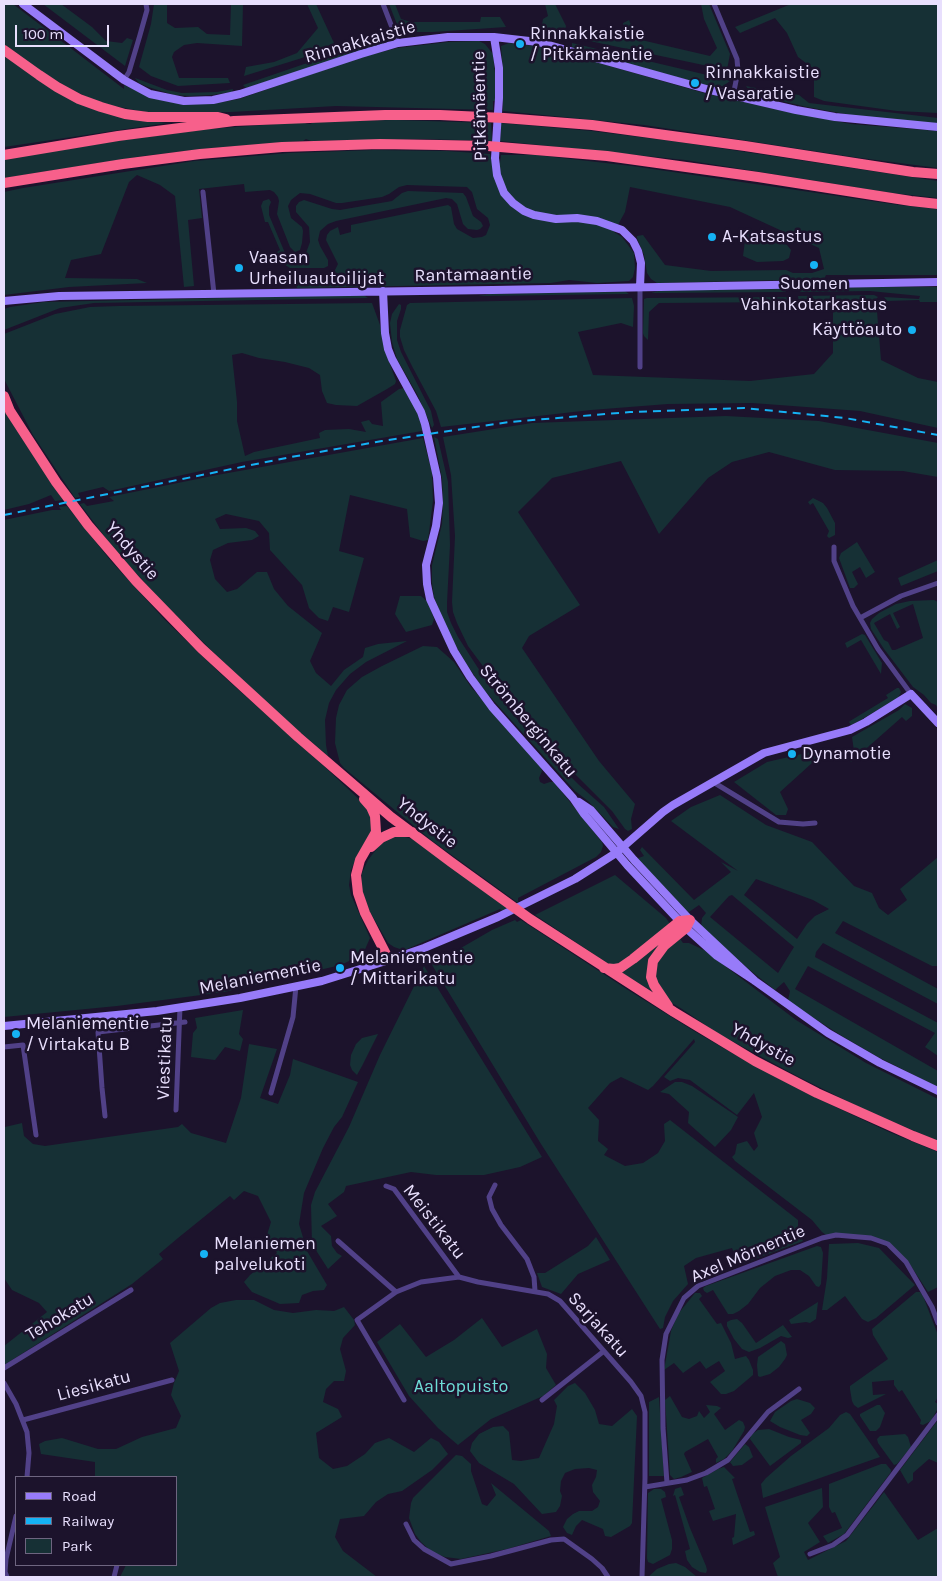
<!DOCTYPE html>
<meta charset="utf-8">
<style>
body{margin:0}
#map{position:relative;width:942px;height:1581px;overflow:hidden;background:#1c132c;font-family:Karla,sans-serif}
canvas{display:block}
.frame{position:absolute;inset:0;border:5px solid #e8dffd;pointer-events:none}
.legend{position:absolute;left:15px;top:1476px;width:162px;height:90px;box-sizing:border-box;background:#1c132c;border:1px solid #6e6580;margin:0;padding:6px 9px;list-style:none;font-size:15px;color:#e8dffd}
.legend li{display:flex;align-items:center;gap:10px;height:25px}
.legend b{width:25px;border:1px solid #6e6580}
.scale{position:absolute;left:15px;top:25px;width:94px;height:22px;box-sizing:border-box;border:2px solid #e8dffd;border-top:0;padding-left:6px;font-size:15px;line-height:18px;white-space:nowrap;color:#e8dffd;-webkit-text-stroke:4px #1c132c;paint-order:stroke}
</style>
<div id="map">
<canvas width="942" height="1581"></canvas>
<div class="frame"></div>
<ul class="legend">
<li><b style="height:6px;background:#977bf9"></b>Road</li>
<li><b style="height:6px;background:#15b2f4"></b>Railway</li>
<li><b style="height:14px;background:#163035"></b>Park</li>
</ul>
<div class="scale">100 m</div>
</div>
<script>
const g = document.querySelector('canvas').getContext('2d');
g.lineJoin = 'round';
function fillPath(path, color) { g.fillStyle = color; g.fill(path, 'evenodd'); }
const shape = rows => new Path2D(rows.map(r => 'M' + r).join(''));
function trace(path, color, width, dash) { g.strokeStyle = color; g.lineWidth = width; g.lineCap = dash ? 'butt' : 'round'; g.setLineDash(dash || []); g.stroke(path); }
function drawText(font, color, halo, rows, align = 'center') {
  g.font = font + ' Karla,sans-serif'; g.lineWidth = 5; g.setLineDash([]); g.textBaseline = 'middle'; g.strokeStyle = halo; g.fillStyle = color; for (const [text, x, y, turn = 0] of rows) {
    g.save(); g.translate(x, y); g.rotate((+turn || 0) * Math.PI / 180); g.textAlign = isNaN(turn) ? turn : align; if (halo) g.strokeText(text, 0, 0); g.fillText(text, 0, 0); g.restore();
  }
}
const green = shape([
 [4,4,13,4,124,89,124,85,160,100,183,104,211,104,239,99,358,58,397,48,448,42,479,41,485,44,493,54,495,73,503,72,501,46,509,43,543,47,704,93,783,111,851,124,938,131,938,168,853,157,644,125,503,111,503,101,493,101,493,110,336,106,231,112,150,113,99,103,67,87,37,69,4,45],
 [43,4,61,4,92,27,106,41,122,43,127,38,133,40,125,66],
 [154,4,167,4,167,23,175,28,198,27,207,34,230,35,231,4,243,4,242,46,197,43,184,45,174,52,172,57,179,78,228,78,230,83,178,86,151,76,139,67,151,24],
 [307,4,316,4,334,43,302,58,244,76,246,67,274,62,297,53,318,28],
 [389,4,395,4,401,19,411,22,480,22,481,17,500,17,506,27,433,32,404,32,398,27],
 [545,4,555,4,566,26,564,35,541,30,543,19,548,16],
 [701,4,709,4,730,54,727,70,580,39,591,34,625,38,623,23,629,20,637,39,710,56,717,48,704,19],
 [791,4,938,4,938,113,897,111,824,101,814,97,814,69,798,57,787,33,775,18,740,33,735,27],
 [389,39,386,43,376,47,246,88,243,85,351,48],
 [572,43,724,79,730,81,723,86,715,87,705,85,574,49,572,46],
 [4,55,123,117,166,123,174,122,4,147],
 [135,78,167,90,182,93,217,92,233,89,232,92,212,95,189,96,174,95,148,87,139,83],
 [746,86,775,92,799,95,809,103,938,118,938,124,862,117,807,107,752,94],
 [396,120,491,123,492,141,424,139,311,141,306,139,303,141,210,148,143,156,4,178,4,159,124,140,208,129,304,122,307,124,311,124,313,121],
 [501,123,592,131,679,142,938,181,938,198,892,193,685,160,500,141],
 [374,150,447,151,490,154,492,162,500,163,501,155,536,155,632,166,899,205,938,209,938,275,826,275,824,279,657,283,651,279,647,273,644,255,637,238,637,236,643,235,665,265,711,271,786,270,793,273,812,273,824,269,819,248,730,207,630,187,625,212,614,232,622,237,634,253,635,268,633,277,629,281,597,283,569,280,551,283,297,288,296,285,303,281,288,281,288,275,323,275,335,270,338,264,326,240,327,235,330,231,338,227,340,235,351,232,351,225,448,205,451,207,454,224,457,229,473,238,482,237,486,235,490,225,488,218,477,209,472,192,467,187,407,185,399,187,389,194,382,197,342,203,336,203,310,194,300,193,291,200,288,206,291,218,302,227,303,231,302,243,300,250,295,252,290,247,277,214,279,201,278,197,274,192,270,190,245,192,244,184,199,189,202,218,188,220,194,286,184,287,175,196,160,185,137,175,129,182,101,254,71,260,65,278,137,279,147,283,69,287,4,295,4,192,23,188,194,161,289,153],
 [408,191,463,193,466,197,473,216,481,222,483,226,480,229,477,230,468,229,463,224,457,204,452,199,446,198,336,221,328,224,320,231,318,240,320,246,328,260,328,266,324,268,290,268,282,263,277,252,280,250,268,222,265,222,261,206,263,201,269,199,271,202,269,207,269,215,285,253,292,258,297,259,306,253,310,242,309,227,296,212,296,206,299,202,304,200,332,209,340,210,392,201,402,193],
 [750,230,787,245,791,250,789,258,783,261,757,262,743,256,746,233],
 [878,287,938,287,938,302,920,302,919,300,887,301,884,297,919,299,920,296,870,291,800,292,802,288],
 [784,289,786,292,651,293,662,290],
 [625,291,629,294,478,296,490,294],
 [358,295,365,296,368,298,94,303,60,308,4,330,4,309,10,307,44,302],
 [874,295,878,297,876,299,881,360,918,378,938,382,938,428,860,411,752,403,668,404,591,410,441,427,436,411,413,368,404,350,400,337,400,330,407,305,410,303,632,298,634,306,633,327,621,323,578,332,593,375,750,381,814,374,833,353,833,301,799,302,798,296],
 [788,297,789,302,659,303,649,312,648,340,644,336,643,333,644,299,647,298],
 [372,303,380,325,386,353,396,381,395,384,387,389,357,406,336,405,327,403,322,391,320,375,309,368,285,362,259,358,242,353,232,355,237,402,237,421,245,456,254,452,320,438,319,433,325,430,349,429,366,432,361,422,369,420,372,424,383,426,381,402,399,389,404,388,406,391,416,410,424,429,422,431,242,462,109,491,103,487,78,493,80,497,75,498,33,435,4,379,4,334,55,314,90,307,119,306],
 [399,304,401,305,401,309,397,321,397,340,401,352,431,411,434,425,432,428,417,394,397,359,392,342,390,323,392,314],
 [4,409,17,431,63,500,55,501,51,495,29,504,4,510],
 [726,416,819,421,938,443,938,477,903,471,835,470,769,452,732,462,708,478,659,534,621,461,552,478,518,512,580,605,529,636,522,648,599,761,635,804,631,819,632,829,628,831,625,829,612,811,558,757,511,704,468,646,457,623,453,612,452,602,455,536,451,475,443,437,532,423],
 [434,437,438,439,448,482,450,545,447,603,447,612,451,623,458,637,478,668,511,712,545,751,578,784,604,807,619,829,613,827,588,801,575,791,484,690,466,663,448,632,434,597,432,583,432,565,442,524,443,503,442,478],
 [423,438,432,472,433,501,428,540,423,541,410,537,407,509,350,495,339,551,364,558,349,612,333,607,328,621,319,618,309,608,302,585,270,550,269,533,259,521,226,514,215,519,220,529,246,528,255,531,259,536,252,540,228,543,213,550,210,560,215,579,227,592,237,589,257,572,267,572,274,589,288,606,322,633,310,661,316,673,331,686,344,670,363,657,365,648,378,644,407,641,366,662,350,674,336,690,329,703,325,720,326,745,328,756,272,708,213,652,154,593,114,549,80,504,84,503,87,506,114,501,109,497,217,475],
 [813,498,823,503,827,508,835,523,835,535,829,538,827,536,829,531,813,503,810,505,808,502],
 [67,506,111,561,165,620,222,675,327,769,363,803,371,815,372,832,356,859,351,870,349,885,351,895,370,938,363,954,341,965,224,992,117,1006,4,1017,4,520,52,510,61,510,59,507],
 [857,542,875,572,866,578,860,567,852,572,858,584,854,588,850,588,839,558,841,553],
 [938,560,938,571,901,586,898,578],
 [400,596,421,596,428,602,434,619,432,625,406,632,395,614],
 [934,600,938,602,938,709,936,705,931,703,924,695,913,687,884,649,871,629,870,623,872,619,879,613,896,604,910,601],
 [913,604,923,638,895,650,892,650,888,642,884,640,874,623,890,614,897,629,900,627,893,613],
 [862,634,865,635,882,663,881,674,861,640,847,648,845,643],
 [423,646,437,647,454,662,471,687,541,766,542,771,539,778,540,782,544,784,550,782,554,782,602,842,603,846,601,852,596,857,518,898,518,903,431,840,344,768,340,763,335,743,336,718,339,705,347,690,362,677,382,666],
 [897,688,899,688,901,692,898,698,857,722,851,725,849,722,850,721,888,698,886,695],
 [905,704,912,708,912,716,906,721,902,717,851,762,847,757,854,751,852,737,899,710],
 [819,750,822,754,780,792,788,809,786,815,776,815,734,782,767,762],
 [720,795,766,825,812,842,854,886,872,893,879,908,888,915,907,900,900,889,938,857,938,966,932,966,843,921,835,933,938,989,938,1004,823,943,816,952,815,957,938,1023,938,1056,925,1047,935,1033,808,966,795,989,938,1071,938,1087,878,1057,842,1036,792,1004,788,1000,790,991,784,982,775,990,751,971,701,927,702,918,706,913,699,905,689,912,684,910,674,897,636,859,644,856,640,850,642,847,694,900,731,872,721,862,738,871,671,821,691,807],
 [756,879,813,900,829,909,815,916,807,924,797,939,744,895],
 [732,895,794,947,778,973,710,917,729,896],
 [398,835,413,839,507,908,502,911,500,909,407,949,400,949,394,947,388,943,370,912,361,888,362,873,368,860,379,846,389,838],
 [615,875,666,918,683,943,689,943,704,950,796,1020,866,1063,938,1099,938,1141,861,1108,797,1076,717,1033,682,1009,628,977,535,915],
 [515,920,517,922,521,920,628,990,694,1031,744,1060,808,1094,889,1132,938,1152,938,1287,928,1292,909,1263,888,1242,826,1235,822,1232,812,1220,735,1161,732,1157,735,1154,737,1144,747,1141,754,1151,758,1146,754,1133,762,1117,754,1093,737,1115,690,1080,678,1078,670,1081,664,1077,695,1042,694,1039,653,1086,648,1090,621,1077,610,1083,588,1108,599,1120,598,1141,608,1149,604,1155,625,1166,643,1163,658,1153,665,1141,664,1124,670,1120,798,1220,798,1231,803,1241,739,1265,732,1248,696,1258,684,1266,688,1284,673,1301,665,1317,663,1328,660,1329,541,1144,429,960,454,952,492,930],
 [424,966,542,1157,520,1167,484,1175,436,1175,411,1172,346,1186,344,1192,328,1204,337,1216,321,1226,331,1236,332,1246,337,1253,342,1256,328,1269,312,1244,311,1205,315,1192,349,1127,380,1055],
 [243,1010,239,1034,243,1039,240,1051,225,1047,215,1060,191,1057,193,1033,197,1028,195,1018],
 [378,1034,362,1066,357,1075,352,1070,350,1065,351,1055,356,1044,362,1038],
 [249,1044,277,1049,260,1098,278,1104,290,1075,293,1059,358,1082,342,1117,334,1127,323,1148,304,1193,299,1224,307,1251,327,1285,324,1290,313,1291,302,1295,299,1303,280,1304,252,1292,247,1286,244,1282,250,1275,277,1253,267,1235,271,1222,258,1196,244,1191,234,1200,230,1196,178,1238,159,1254,163,1259,132,1284,4,1365,4,1346,47,1312,39,1303,12,1290,4,1278,4,1131,5,1127,22,1123,24,1136,33,1144,45,1146,178,1127,182,1124,191,1133,226,1143,241,1098],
 [675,1082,682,1082,692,1086,738,1117,731,1130,715,1147,688,1123,689,1112,669,1094,660,1092],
 [596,1237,610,1260,578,1274,561,1294,542,1287,537,1273,545,1273,588,1246],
 [858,1243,879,1248,915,1285,876,1318,868,1322,862,1319,845,1296,827,1310,822,1310,827,1278,829,1244],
 [817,1246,821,1247,823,1253,821,1284,819,1287,816,1286,809,1276,800,1270,791,1270,775,1276,760,1288,748,1304,739,1311,733,1314,728,1314,713,1290,707,1293,704,1291,703,1288,706,1286],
 [916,1292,920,1292,923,1296,938,1335,938,1397,935,1402,938,1404,938,1408,931,1421,923,1425,920,1424,921,1420,902,1390,899,1392,894,1385,894,1380,872,1382,873,1395,886,1394,858,1408,854,1405,852,1401,850,1389,850,1386,888,1359,873,1335,872,1329],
 [695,1293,700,1293,702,1296,699,1299,717,1324,721,1323,731,1343,735,1359,746,1356,749,1360,753,1370,753,1375,734,1391,726,1394,721,1394,710,1382,725,1371,719,1361,706,1369,700,1361,683,1373,674,1363,664,1370,671,1331,678,1314],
 [236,1300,254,1300,274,1310,293,1313,316,1310,334,1311,344,1307,354,1320,355,1325,343,1338,340,1349,346,1371,344,1381,334,1381,326,1389,323,1402,338,1409,342,1417,316,1433,319,1458,333,1469,347,1466,365,1454,375,1443,389,1438,414,1452,431,1438,439,1442,448,1454,432,1470,402,1491,388,1494,376,1502,364,1516,340,1519,335,1537,343,1551,377,1577,120,1577,126,1565,176,1565,176,1477,95,1476,95,1462,41,1454,39,1444,45,1441,62,1438,98,1449,116,1449,142,1437,176,1428,181,1416,171,1395,174,1383,179,1371,170,1343,211,1308,220,1303],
 [818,1302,816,1319,810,1323,806,1322,791,1324,789,1320],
 [482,1318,502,1347,537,1329,547,1354,546,1368,556,1385,543,1396,491,1419,458,1445,438,1428,409,1396,377,1342,400,1324,426,1357,454,1340],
 [737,1319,742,1323,756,1343,783,1325,792,1337,788,1338,781,1336,760,1348,749,1352,742,1349,734,1339,727,1326,727,1322,731,1320],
 [781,1341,785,1344,787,1355,785,1359,779,1367,770,1374,760,1377,758,1376,757,1365,758,1357],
 [575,1383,585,1393,595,1410,599,1424,612,1426,632,1409,637,1416,632,1523,630,1526,611,1537,605,1536,603,1529,582,1520,576,1526,572,1535,567,1533,563,1527,567,1519,573,1514,579,1511,592,1511,598,1507,600,1501,593,1492,592,1485,596,1477,597,1470,589,1468,575,1469,565,1473,561,1481,560,1491,562,1496,560,1506,556,1512,542,1514,514,1484,479,1463,470,1451,472,1443,479,1434,493,1427,503,1426,509,1432,512,1460,521,1461,539,1458,554,1424,557,1406,554,1400,568,1386],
 [670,1396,682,1417,689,1419,697,1416,699,1411,704,1418,710,1412,706,1405,717,1406,721,1408,714,1414,725,1430,739,1420,743,1422,745,1427,744,1431,732,1451,724,1459,716,1463,716,1459,718,1457,708,1439,685,1452,684,1454,692,1472,681,1477,674,1479,670,1475,665,1400],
 [659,1397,664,1476,649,1476,649,1402],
 [797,1399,810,1403,815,1408,811,1414,801,1420,810,1433,807,1436,800,1435,780,1427,770,1421,775,1412,791,1401],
 [877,1405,880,1405,885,1413,880,1427,876,1431,870,1431,860,1416,860,1414],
 [846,1412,850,1414,880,1457,763,1498,761,1484,766,1478,791,1456,829,1428,840,1415],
 [938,1420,938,1463,929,1459,913,1473,913,1480,908,1484,900,1470],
 [769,1429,789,1437,801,1440,801,1443,770,1466,750,1439,751,1435,758,1430],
 [905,1434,908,1437,911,1447,897,1464,894,1465,878,1443,877,1439,880,1436],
 [745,1444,749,1447,753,1457,742,1465,733,1466,730,1462],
 [456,1455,462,1456,471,1464,471,1471,482,1504,487,1506,496,1495,491,1483,549,1531,551,1536,507,1549,461,1559,445,1557,432,1552,421,1542,415,1534,409,1518,411,1503,413,1498],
 [881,1464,886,1464,891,1470,891,1472,844,1534,828,1543,823,1536,842,1528,835,1512,832,1513,829,1507,829,1484],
 [724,1467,735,1478,732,1479,750,1532,754,1531,755,1535,733,1545,732,1538,734,1537,736,1514,713,1521,709,1511,715,1509,707,1486,704,1487,702,1478,718,1469],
 [681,1487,684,1495,679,1497,690,1528,706,1566,707,1570,706,1573,700,1572,692,1567,687,1560,685,1551,690,1549,675,1495,673,1496,675,1489],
 [822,1488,823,1507,808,1523,820,1542,804,1552,808,1560,846,1541,884,1492,918,1540,938,1528,938,1576,930,1577,778,1577,773,1563,780,1557,765,1507],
 [654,1489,661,1489,665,1492,666,1497,661,1499,672,1540,672,1549,670,1555,653,1564,648,1562,647,1558,648,1493],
 [676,1563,685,1567,697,1577,648,1577,657,1569,669,1564]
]);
const street = shape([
 [383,4,398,43],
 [714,4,737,59,738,71,733,96],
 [124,80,129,72,140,35,147,10,146,4],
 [203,192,214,294],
 [640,367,640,287],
 [834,547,834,561,853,606,878,649,911,694],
 [860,618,901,596,938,583],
 [713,782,779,822,803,824,815,823],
 [4,1047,23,1045,36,1135],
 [271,1093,293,1017,296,986],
 [176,1110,180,1007],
 [105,1116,102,1088,98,1032,185,1022],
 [495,1185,489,1197,492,1209,501,1225,527,1259,534,1277,535,1291],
 [386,1186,394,1189,459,1277],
 [338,1241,396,1292],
 [4,1368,131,1290],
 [4,1383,16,1404,27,1432,29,1453,27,1477],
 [404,1400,357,1320,396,1292,421,1282,459,1277,478,1282,548,1294,560,1301,631,1382,641,1396,645,1412,645,1478,642,1577],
 [542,1400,604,1351],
 [23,1420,172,1380],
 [667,1483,663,1428,662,1360,666,1334,684,1298,698,1286,822,1238,836,1235,871,1238,888,1244,906,1262,932,1307,938,1323],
 [645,1487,687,1480,706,1473,728,1460,768,1412,799,1389],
 [406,1524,414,1540,424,1549,451,1564,491,1556,551,1540,564,1539,592,1559,602,1568,608,1577],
 [810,1554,833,1545,847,1535,938,1415],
 [7,1577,5,1572,6,1559,16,1516],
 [114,1577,117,1565]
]);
const secondary = shape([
 [23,4,124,80,150,94,184,101,213,100,240,94,361,54,398,43,448,37,494,37,538,42,710,90,796,110,835,117,938,127],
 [494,37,499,68,499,98,495,158,497,175,504,193,513,203,524,211,534,215,556,219,577,218,597,221,622,230,633,241,638,251,641,263,640,287],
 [383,291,385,333,388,349,392,359,421,412,425,424,437,477,439,503,436,526,426,565,427,584,430,599,454,651,470,677,492,707,573,798,584,814,627,865,686,928,717,956,755,981],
 [4,301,59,296,493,290,938,282],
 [579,802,591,810,634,860,690,920,755,981,828,1033,880,1063,938,1091],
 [4,1026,157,1011,240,998,322,981,389,960,424,948,498,917,575,879,616,853,663,812,673,805,764,753,850,730,866,722,911,694,938,723]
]);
const highway = shape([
 [4,50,39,75,57,87,79,99,101,107,125,114,148,117,218,117,226,119],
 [4,155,118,136,234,121,385,115,440,115,504,118,592,125,745,146,913,172,938,174],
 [4,183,123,164,200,154,282,147,380,144,440,145,488,146,607,156,758,177,911,201,938,204],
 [4,396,10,411,56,482,88,525,136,581,201,648,298,737,391,817,451,862,530,919,674,1012,755,1061,817,1093,913,1136,938,1146],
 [364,799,371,807,375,816,376,832,360,860,356,875,358,893,365,913,389,960],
 [371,847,381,838,394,832,412,832],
 [604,968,614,969,620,968,633,959,680,921,690,920,686,928,664,946,653,961,651,977,654,985,668,1006]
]);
const rail = shape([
 [4,515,291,457,382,441,509,422,630,412,744,408,845,418,938,435]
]);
const markers = [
 [520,44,5,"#15b2f4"],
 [695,83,5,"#15b2f4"],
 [712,237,5,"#15b2f4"],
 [814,265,5,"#15b2f4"],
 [239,268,5,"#15b2f4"],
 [912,330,5,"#15b2f4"],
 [792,754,5,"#15b2f4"],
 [340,968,5,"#15b2f4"],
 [16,1034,5,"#15b2f4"],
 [204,1254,5,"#15b2f4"]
];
const poiNames = [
 ["Rinnakkaistie",530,34],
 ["/ Pitkämäentie",530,55],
 ["Rinnakkaistie",705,73],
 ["/ Vasaratie",705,94],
 ["A-Katsastus",722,237],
 ["Vaasan",249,258],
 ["Urheiluautoilijat",249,279],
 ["Suomen",814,284,"center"],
 ["Vahinkotarkastus",814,305,"center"],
 ["Käyttöauto",902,330,"right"],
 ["Dynamotie",802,754],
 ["Melaniementie",350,958],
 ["/ Mittarikatu",350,979],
 ["Melaniementie",26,1024],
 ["/ Virtakatu B",26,1045],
 ["Melaniemen",214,1244],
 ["palvelukoti",214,1265]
];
const streetNames = [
 ["Rinnakkaistie",360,42,-16],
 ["Pitkämäentie",480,106,-91],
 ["Rantamaantie",473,275,-1],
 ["Yhdystie",132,551,49],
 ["Strömberginkatu",528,721,50],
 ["Yhdystie",427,823,38],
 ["Melaniementie",260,977,-11],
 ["Yhdystie",763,1045,29],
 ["Viestikatu",165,1058,-88],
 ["Meistikatu",434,1222,52],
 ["Axel Mörnentie",748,1254,-23],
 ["Tehokatu",60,1317,-31],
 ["Sarjakatu",598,1325,48],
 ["Liesikatu",94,1386,-15]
];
const parkNames = [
 ["Aaltopuisto",461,1387]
];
fillPath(green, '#163035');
trace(street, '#514188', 5);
trace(secondary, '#977bf9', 8);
trace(highway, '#f7608b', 10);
trace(rail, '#15b2f4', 2, [8, 6]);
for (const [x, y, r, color] of markers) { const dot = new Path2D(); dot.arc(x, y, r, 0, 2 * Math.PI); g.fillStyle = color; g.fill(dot); trace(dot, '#1c132c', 2); }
drawText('18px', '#e8dffd', '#1c132c', poiNames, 'left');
drawText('18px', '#e8dffd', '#1c132c', streetNames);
drawText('18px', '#6ddcd6', '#1c132c', parkNames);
</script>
